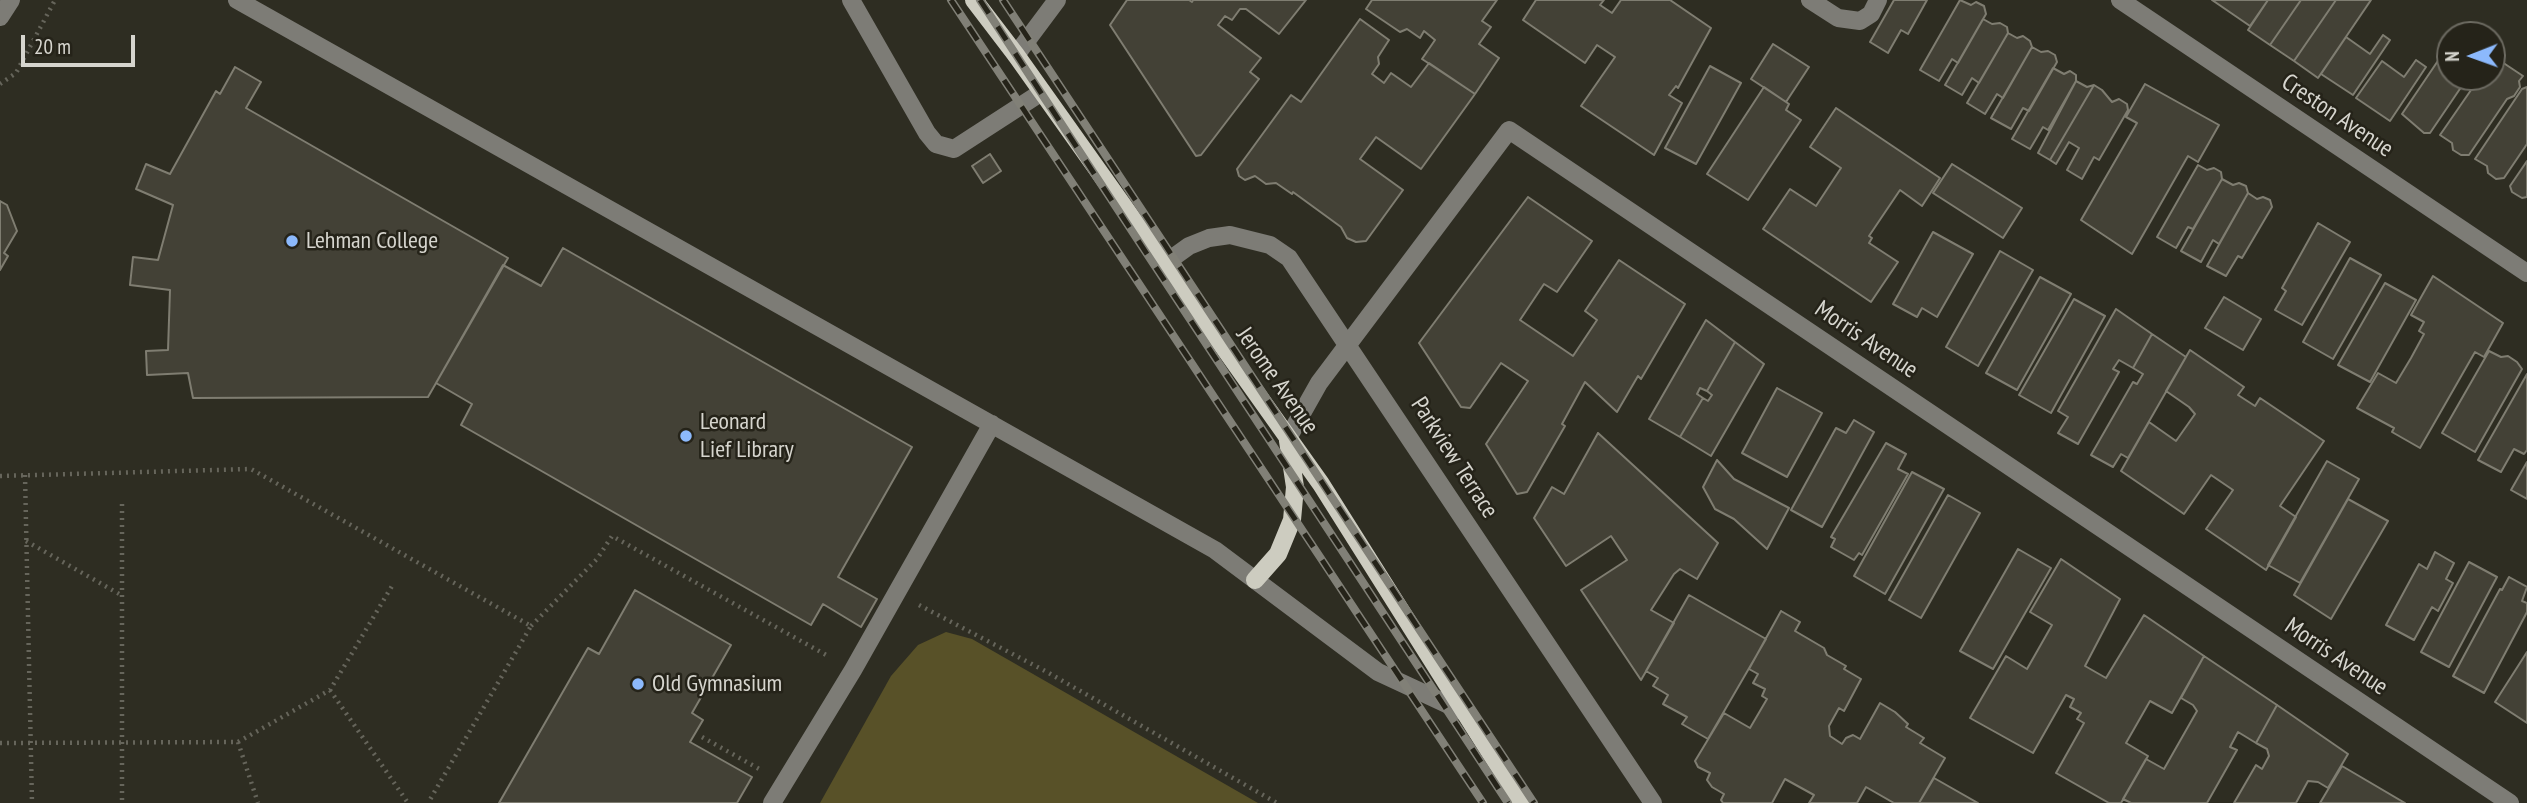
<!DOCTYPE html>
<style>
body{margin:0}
#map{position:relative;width:2527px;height:803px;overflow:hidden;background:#2e2d22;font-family:"PT Sans Narrow",sans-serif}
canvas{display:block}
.north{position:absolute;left:2436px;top:21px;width:70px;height:70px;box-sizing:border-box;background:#252319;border:2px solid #6c6a61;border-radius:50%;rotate:269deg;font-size:19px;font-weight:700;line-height:28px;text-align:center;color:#d6d5ce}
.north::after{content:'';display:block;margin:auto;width:24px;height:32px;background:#8cb9fc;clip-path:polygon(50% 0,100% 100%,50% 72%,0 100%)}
.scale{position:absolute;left:21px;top:35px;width:114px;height:32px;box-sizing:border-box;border:4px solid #d6d5ce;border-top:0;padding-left:9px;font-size:21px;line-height:24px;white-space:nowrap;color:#d6d5ce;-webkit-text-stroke:5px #252319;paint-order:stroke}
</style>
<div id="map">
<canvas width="2527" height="803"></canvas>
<div class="north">N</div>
<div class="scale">20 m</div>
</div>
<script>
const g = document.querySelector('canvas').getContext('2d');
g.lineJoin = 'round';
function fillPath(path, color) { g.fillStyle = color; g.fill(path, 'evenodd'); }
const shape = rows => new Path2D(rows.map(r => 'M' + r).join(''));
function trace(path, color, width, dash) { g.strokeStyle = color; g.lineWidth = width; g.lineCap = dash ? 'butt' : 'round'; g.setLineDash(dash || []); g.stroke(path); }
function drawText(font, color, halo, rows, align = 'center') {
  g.font = font + ' "PT Sans Narrow",sans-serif'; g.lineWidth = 5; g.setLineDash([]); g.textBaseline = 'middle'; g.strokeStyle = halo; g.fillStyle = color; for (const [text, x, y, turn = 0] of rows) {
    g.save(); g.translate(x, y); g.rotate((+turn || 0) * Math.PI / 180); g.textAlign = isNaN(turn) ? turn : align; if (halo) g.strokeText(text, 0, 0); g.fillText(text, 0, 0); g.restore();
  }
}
const green = shape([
 [946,632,972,639,1258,803,820,803,891,676,918,645]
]);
const building = shape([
 [1127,0,1189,0,1192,2,1193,0,1306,0,1279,34,1246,9,1240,9,1232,20,1225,16,1218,25,1261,58,1250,72,1259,79,1201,155,1196,156,1110,25,1127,0],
 [1372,0,1497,0,1482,21,1491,27,1479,44,1499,58,1475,94,1422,59,1435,40,1424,31,1420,38,1407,29,1400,32,1366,9,1372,0],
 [1536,0,1604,0,1600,5,1612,13,1621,0,1670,0,1711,28,1678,88,1676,86,1669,95,1682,103,1654,155,1581,106,1615,57,1597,45,1585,63,1523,20,1536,0],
 [1894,0,1927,0,1908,34,1901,30,1888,53,1870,42,1894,0],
 [1960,0,1971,5,1976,2,1984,6,1986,14,1958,63,1952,59,1939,81,1920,70,1960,0],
 [2212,0,2268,0,2250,26,2212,0],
 [2268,0,2301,0,2270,45,2248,30,2268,0],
 [2301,0,2336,0,2294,61,2270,45,2301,0],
 [2336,0,2371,0,2318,78,2294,61,2336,0],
 [1360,19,1389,40,1378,57,1379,64,1372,74,1384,83,1391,73,1411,87,1429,63,1475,94,1421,169,1376,137,1360,159,1403,190,1366,241,1356,242,1347,238,1341,227,1293,192,1292,194,1276,183,1266,184,1255,176,1245,180,1239,176,1237,169,1291,95,1301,102,1360,19],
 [1983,19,1992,24,2000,23,2007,27,2008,33,1979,83,1972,78,1962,95,1945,85,1983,19],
 [2008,33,2017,38,2023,36,2030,41,2032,47,2003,98,1997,94,1985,114,1967,103,2008,33],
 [2383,35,2390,40,2353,95,2321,74,2346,37,2370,54,2383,35],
 [2450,43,2450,77,2468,77,2430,133,2424,133,2402,114,2450,43],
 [1773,44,1809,67,1786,102,1751,79,1773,44],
 [2032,47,2041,52,2048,51,2055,55,2057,62,2029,111,2023,108,2011,129,1991,118,2032,47],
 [2496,58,2523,76,2519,81,2520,87,2514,96,2507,99,2469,155,2461,155,2453,150,2452,143,2440,135,2480,77,2492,77,2492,64,2496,58],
 [2416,60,2426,67,2390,121,2356,98,2382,61,2404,77,2416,60],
 [1710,66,1741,83,1696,164,1665,148,1710,66],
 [235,67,261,82,246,108,508,258,428,397,193,398,188,373,147,375,146,351,168,350,170,290,130,285,133,257,158,260,173,205,136,189,146,164,170,174,216,91,220,94,235,67],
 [2053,68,2064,74,2070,71,2076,75,2076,81,2048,130,2043,127,2030,149,2012,139,2053,68],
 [2076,81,2087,87,2094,85,2050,160,2038,153,2076,81],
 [2145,84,2219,125,2198,162,2188,156,2132,254,2081,220,2137,123,2126,117,2145,84],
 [2094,85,2102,90,2112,102,2119,99,2127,104,2128,110,2099,160,2094,157,2082,179,2067,170,2079,148,2069,142,2056,164,2050,160,2094,85],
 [1764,87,1789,104,1786,110,1801,120,1748,200,1707,174,1764,87],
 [2527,87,2527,144,2504,178,2496,179,2488,173,2487,166,2475,159,2522,89,2527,87],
 [1836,108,1940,178,1922,206,1900,190,1869,236,1872,238,1869,243,1898,262,1871,302,1763,229,1790,189,1816,206,1841,168,1810,147,1836,108],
 [990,154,1001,171,983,183,972,166,990,154],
 [2527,161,2527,197,2522,198,2512,192,2510,186,2527,161],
 [1952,164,2022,208,2003,238,1933,193,1952,164],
 [2198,165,2207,170,2214,168,2221,172,2222,179,2193,229,2188,227,2176,248,2157,237,2198,165],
 [2222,179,2233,185,2239,183,2246,186,2248,193,2219,244,2213,240,2201,262,2181,251,2222,179],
 [2248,193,2257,199,2263,197,2270,200,2272,207,2242,258,2238,256,2226,276,2207,266,2248,193],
 [1528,197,1592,241,1557,292,1544,284,1520,320,1573,356,1597,320,1585,311,1619,260,1685,304,1641,379,1638,376,1617,412,1585,382,1562,424,1565,426,1527,492,1517,494,1486,444,1528,381,1501,363,1470,408,1461,407,1419,343,1528,197],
 [0,201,7,205,17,231,4,253,8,256,0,270,0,201],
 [2318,223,2350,242,2302,325,2275,310,2286,291,2282,288,2318,223],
 [1933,232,1973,254,1937,317,1922,308,1917,317,1893,304,1933,232],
 [563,248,912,447,838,577,877,599,861,627,823,604,811,625,461,425,472,404,436,383,503,265,541,286,563,248],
 [2000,251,2033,270,1978,366,1946,347,2000,251],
 [2350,258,2381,275,2333,359,2303,342,2350,258],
 [2433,276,2503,323,2484,357,2475,352,2420,448,2392,432,2394,428,2357,408,2378,373,2396,383,2411,358,2424,334,2419,331,2424,322,2411,315,2433,276],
 [2040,277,2071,294,2017,390,1986,373,2040,277],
 [2385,283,2416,300,2370,382,2338,365,2385,283],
 [2224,297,2261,319,2243,350,2205,328,2224,297],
 [2074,299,2105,316,2051,413,2019,395,2074,299],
 [2116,309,2152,334,2133,368,2119,360,2113,369,2119,372,2078,444,2058,433,2068,417,2058,411,2116,309],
 [1706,320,1735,342,1707,391,1700,388,1697,394,1703,398,1680,437,1649,419,1706,320],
 [2152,334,2186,357,2128,458,2121,454,2113,467,2091,455,2133,382,2137,384,2143,374,2133,368,2152,334],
 [1735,342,1764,364,1711,456,1680,437,1703,398,1708,401,1712,395,1707,391,1735,342],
 [2190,350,2244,387,2238,395,2255,406,2260,398,2324,441,2280,506,2296,517,2266,570,2206,529,2233,490,2211,475,2184,514,2121,471,2149,422,2176,441,2195,414,2189,407,2166,391,2190,350],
 [2489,351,2501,357,2508,356,2517,362,2522,369,2475,452,2442,433,2489,351],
 [2527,374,2527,450,2524,454,2514,449,2501,472,2478,460,2527,374],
 [1777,388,1822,413,1787,477,1742,453,1777,388],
 [1854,420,1874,432,1822,527,1791,510,1836,428,1846,433,1854,420],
 [1598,433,1718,543,1697,579,1680,569,1674,574,1651,610,1674,623,1641,680,1581,590,1627,560,1611,536,1566,566,1534,518,1552,487,1564,494,1598,433],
 [1886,443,1906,454,1898,469,1908,474,1862,555,1859,553,1854,560,1831,547,1835,539,1831,537,1886,443],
 [1717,460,1734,479,1789,508,1767,549,1734,519,1715,509,1703,487,1717,460],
 [2327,461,2359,479,2300,583,2268,565,2327,461],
 [2527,462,2527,499,2511,490,2527,462],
 [1912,472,1944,489,1885,594,1854,576,1912,472],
 [1948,495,1980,513,1921,618,1889,600,1948,495],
 [2348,499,2388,521,2331,619,2294,595,2348,499],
 [2018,549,2051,568,1993,669,1960,651,2018,549],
 [2435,552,2454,563,2446,579,2453,583,2438,611,2432,607,2414,640,2386,625,2419,564,2427,569,2435,552],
 [2061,559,2120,599,2085,666,2106,678,2144,615,2204,656,2172,713,2150,701,2126,743,2148,756,2121,803,2109,803,2056,773,2084,723,2077,719,2081,713,2070,707,2074,699,2066,695,2033,753,1970,718,2006,656,2027,669,2052,625,2030,612,2061,559],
 [2469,562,2497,577,2449,667,2421,652,2469,562],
 [2509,577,2527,587,2522,601,2527,603,2527,612,2484,693,2453,676,2500,589,2502,590,2509,577],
 [635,590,731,645,692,713,703,720,690,742,752,777,737,803,499,803,588,648,599,654,635,590],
 [1689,595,1766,639,1708,739,1682,724,1687,717,1663,704,1668,695,1653,686,1658,678,1646,671,1689,595],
 [1781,611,1800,622,1795,631,1824,648,1827,655,1846,666,1844,669,1861,679,1844,711,1839,708,1829,726,1830,736,1842,744,1846,738,1853,735,1860,739,1880,703,1895,712,1908,724,1906,727,1924,738,1920,743,1945,758,1919,803,1894,803,1866,787,1857,803,1809,803,1814,795,1785,779,1772,803,1723,803,1721,800,1724,794,1712,787,1707,780,1710,773,1698,767,1695,761,1724,713,1750,728,1767,699,1762,696,1765,689,1753,683,1758,674,1749,669,1781,611],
 [2527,652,2527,723,2495,702,2527,652],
 [2204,656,2277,705,2256,743,2238,732,2230,747,2237,750,2207,803,2131,803,2123,799,2146,759,2164,769,2197,711,2193,705,2181,698,2204,656],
 [2277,705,2348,754,2328,788,2318,782,2308,781,2296,803,2234,803,2256,765,2262,769,2269,756,2267,749,2256,743,2277,705],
 [2342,766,2405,803,2320,803,2342,766],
 [1934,778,1978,803,1919,803,1934,778]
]);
const path = shape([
 [0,84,16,73,55,0],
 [25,475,32,803],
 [0,476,251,469,531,626,428,803],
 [122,504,122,803],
 [26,541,121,595],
 [919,605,1047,672,1277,803],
 [531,626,597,559,612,536,828,656],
 [330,690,408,803],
 [702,737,761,770],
 [238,742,258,803],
 [0,743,238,742,330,690,392,586]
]);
const minor = shape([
 [237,0,1215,550,1378,672,1464,712],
 [851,0,927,133,936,144,954,149,1042,92],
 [1810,0,1838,18,1860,21,1871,14,1878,0],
 [2120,0,2527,273],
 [0,17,11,0],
 [1016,55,1057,0],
 [1164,264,1189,246,1209,238,1230,235,1270,245,1289,258,1653,803],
 [1288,438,1319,383,1509,130,2510,803],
 [772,803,853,670,992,424]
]);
const major = shape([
 [974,0,1016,55,1321,484,1522,803],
 [1255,580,1278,554,1292,520,1295,487,1288,441]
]);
const rail = shape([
 [951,0,1483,803],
 [980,0,1508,803],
 [1003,0,1534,803]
]);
const markers = [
 [292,241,7,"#8cb9fc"],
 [686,436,7,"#8cb9fc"],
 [638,684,7,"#8cb9fc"]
];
const streetNames = [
 ["Creston Avenue",2337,116,34],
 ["Morris Avenue",1866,340,34],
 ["Jerome Avenue",1277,381,55],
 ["Parkview Terrace",1454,458,57],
 ["Morris Avenue",2336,657,34]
];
const poiNames = [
 ["Lehman College",306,241],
 ["Leonard",700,422],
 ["Lief Library",700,450],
 ["Old Gymnasium",652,684]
];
fillPath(green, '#585128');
fillPath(building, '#434136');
trace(building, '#7f7d71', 2);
trace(path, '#66655b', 4.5, [2, 5]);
trace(minor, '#7d7c76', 18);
trace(major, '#cdccc0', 18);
trace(rail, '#818077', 8);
trace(rail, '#252319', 5, [16]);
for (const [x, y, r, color] of markers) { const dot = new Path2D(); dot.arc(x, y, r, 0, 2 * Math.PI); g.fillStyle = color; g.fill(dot); trace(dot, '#252319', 2.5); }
drawText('24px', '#d6d5ce', '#252319', streetNames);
drawText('24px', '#d6d5ce', '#252319', poiNames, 'left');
</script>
